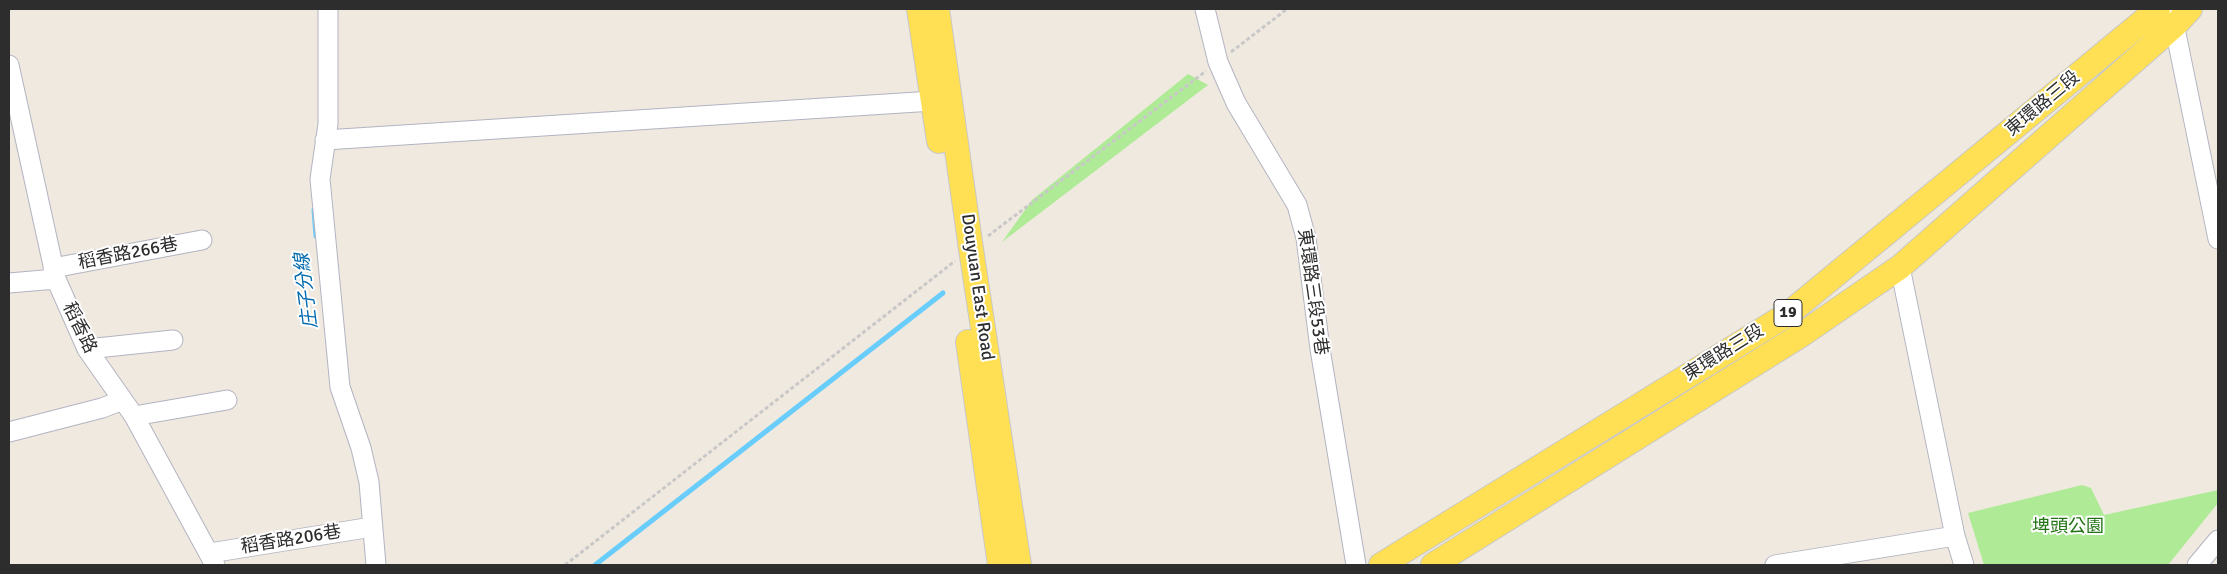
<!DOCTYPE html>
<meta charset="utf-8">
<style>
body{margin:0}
#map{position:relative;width:2227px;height:574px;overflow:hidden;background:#f0e9df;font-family:Signika,sans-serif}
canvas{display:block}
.frame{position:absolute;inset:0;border:10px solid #2d2d2d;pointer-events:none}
</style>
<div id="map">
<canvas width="2227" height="574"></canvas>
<div class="frame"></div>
</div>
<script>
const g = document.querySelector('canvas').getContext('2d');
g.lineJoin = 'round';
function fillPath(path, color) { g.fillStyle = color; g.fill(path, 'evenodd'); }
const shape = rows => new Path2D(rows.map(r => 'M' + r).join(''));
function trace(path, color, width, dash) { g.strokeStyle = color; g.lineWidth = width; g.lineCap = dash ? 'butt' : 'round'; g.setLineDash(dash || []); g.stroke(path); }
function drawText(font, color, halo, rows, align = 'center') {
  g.font = font + ' Signika,"Noto Sans TC",sans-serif'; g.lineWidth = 4; g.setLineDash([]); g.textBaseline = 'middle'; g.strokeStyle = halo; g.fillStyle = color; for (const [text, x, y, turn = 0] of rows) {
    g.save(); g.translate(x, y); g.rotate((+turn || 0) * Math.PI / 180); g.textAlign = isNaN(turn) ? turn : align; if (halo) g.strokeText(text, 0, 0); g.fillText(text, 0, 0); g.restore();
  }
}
const green = shape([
 [1188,74,1208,85,1002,242,1032,200],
 [2082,485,2091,488,2104,515,2218,490,2218,503,2168,565,1984,565,1968,513]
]);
const stream = shape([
 [314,210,316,236],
 [595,565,943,293]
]);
const path = shape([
 [1231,52,1287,9],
 [988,236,1206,71],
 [565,565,955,261]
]);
const minor = shape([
 [328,9,328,124,320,179,340,387,361,448,369,482,376,565],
 [1205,9,1218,62,1236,103,1297,205,1306,238,1320,349,1356,565],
 [2171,9,2218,239],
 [9,65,56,279,87,349,134,416,215,565],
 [325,140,933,101],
 [1900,267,1955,536,1964,565],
 [53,268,202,240],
 [9,283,56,279],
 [87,349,173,340],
 [134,416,227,400],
 [9,432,102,408,123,400],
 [210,553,372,527],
 [1775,565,1955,536],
 [2197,565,2218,540]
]);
const major = shape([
 [919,9,939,141],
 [937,9,971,249,1019,565],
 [968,342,1000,565],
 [1381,565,1788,314,2158,9],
 [1433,565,1801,335,1900,267,2175,25,2190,9]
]);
const shields = [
 [1788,313,28]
];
const shieldNames = [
 ["19",1788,313]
];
const streetNames = [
 ["東環路三段",2043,104,-40],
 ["稻香路266巷",128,254,-11],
 ["Douyuan East Road",977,287,82],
 ["東環路三段53巷",1312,292,82],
 ["稻香路",79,328,64],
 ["東環路三段",1724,353,-32],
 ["稻香路206巷",291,540,-9]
];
const parkNames = [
 ["埤頭公園",2068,527]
];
const waterNames = [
 ["庄子分線",307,291,-97]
];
fillPath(green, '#afeb97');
trace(stream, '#69cdfb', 5);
trace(minor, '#b3b4c2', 21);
trace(major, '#c8c8c8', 26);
trace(path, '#c8c8c8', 3, [4, 2.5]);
trace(minor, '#fff', 19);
trace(major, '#ffe055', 24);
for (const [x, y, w] of shields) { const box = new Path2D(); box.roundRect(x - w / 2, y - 13.5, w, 27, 4); g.fillStyle = '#fff'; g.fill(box); trace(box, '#2d2d2d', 1); }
drawText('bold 16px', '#2d2d2d', null, shieldNames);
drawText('18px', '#2d2d2d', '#fff', streetNames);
drawText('18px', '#227413', '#fff', parkNames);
drawText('italic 19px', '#006aaf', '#fff', waterNames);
</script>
